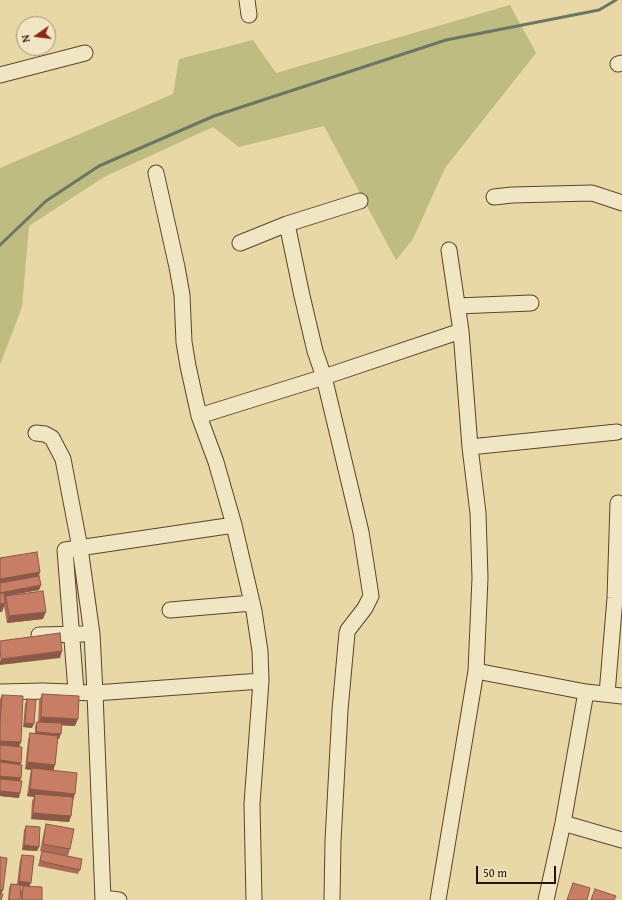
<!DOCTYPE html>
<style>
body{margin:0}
#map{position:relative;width:622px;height:900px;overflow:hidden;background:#e8d8a5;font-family:"Gentium Book Plus",serif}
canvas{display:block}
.north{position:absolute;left:16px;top:16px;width:40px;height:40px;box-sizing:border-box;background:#f0e6c4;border:1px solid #a19176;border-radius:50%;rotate:256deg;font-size:11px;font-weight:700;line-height:16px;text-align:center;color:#2a1200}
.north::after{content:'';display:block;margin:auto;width:14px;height:18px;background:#8f2418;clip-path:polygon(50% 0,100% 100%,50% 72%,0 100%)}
.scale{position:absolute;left:476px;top:866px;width:80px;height:18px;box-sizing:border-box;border:2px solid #2a1200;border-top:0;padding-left:5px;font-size:12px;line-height:14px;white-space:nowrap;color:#2a1200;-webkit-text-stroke:3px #f0e6c4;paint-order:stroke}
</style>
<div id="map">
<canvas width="622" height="900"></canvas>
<div class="north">N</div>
<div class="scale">50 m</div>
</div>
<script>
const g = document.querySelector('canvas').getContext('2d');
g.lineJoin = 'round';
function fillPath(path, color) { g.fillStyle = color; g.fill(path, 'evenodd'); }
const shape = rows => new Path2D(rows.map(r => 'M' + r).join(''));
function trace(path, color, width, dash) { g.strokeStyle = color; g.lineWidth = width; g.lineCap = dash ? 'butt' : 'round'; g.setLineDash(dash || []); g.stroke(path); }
const green = shape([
 [510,5,536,53,445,168,413,239,396,260,324,126,239,147,213,127,104,177,29,226,22,307,0,365,0,168,173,94,179,59,253,40,276,73]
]);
const stream = shape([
 [0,245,46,201,99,166,214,116,446,40,599,10,616,0]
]);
const minor = shape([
 [247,0,249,15],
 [618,64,622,63],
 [0,75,85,53],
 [156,173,177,267,182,295,184,342,188,366,199,416,216,462,234,525,254,611,260,651,261,681,252,804,254,900],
 [494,197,512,195,592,193,622,203],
 [287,224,360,201],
 [240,243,287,224,302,296,315,351,324,377,361,532,371,596,365,608,348,630,347,633,340,710,333,841,332,900],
 [457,306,531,303],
 [199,416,324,377,461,331],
 [36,433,45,434,52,438,63,459,80,548,92,634,95,693,103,900],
 [470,447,617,432],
 [170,610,252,603],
 [39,635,83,634],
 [476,671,586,692,622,696],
 [76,691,65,550,234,525],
 [0,692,43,691,95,693,261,681],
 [607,694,615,598,618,503],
 [563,823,622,840],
 [103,898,119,900],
 [438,900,476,671,480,578,478,513,470,447,461,331,449,250],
 [546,900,563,823,586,692]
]);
const wall = shape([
 [0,558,39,576,41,585,39,590,10,595,43,619,7,623,4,606,2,612,0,612],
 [42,694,75,726,61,725,59,739,58,739,53,770,73,801,71,816,69,822,31,819,32,801,34,797,27,796,30,775,31,770,25,769,28,740,30,733,35,733,35,726,37,722,38,722,39,701],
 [2,695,21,742,19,747,21,778,20,781,19,798,0,796,0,699],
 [27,699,32,728,23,727,25,704],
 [46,824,70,849,68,856,51,853,80,870,78,874,38,866,42,851,40,851,44,831],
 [26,826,39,847,37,851,22,850,24,830],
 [22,855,30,887,42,900,21,900,21,891,23,886,21,886,20,900,8,900,9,888,11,884,17,884,20,860]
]);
const shadedWall = shape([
 [40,572,38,579,0,585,0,579],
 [41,585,39,590,0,597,0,593],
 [5,603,2,612,0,612,0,604],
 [46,612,43,619,7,623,9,616],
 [62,651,60,658,0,665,0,661,1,659],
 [41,717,78,719,75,726,38,724],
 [25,723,34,724,32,728,23,727],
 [36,732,61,734,59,739,34,737],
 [0,741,21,742,18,749,0,745],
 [0,760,21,763,19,767,0,763],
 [27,762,55,765,53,772,32,768,31,770,25,769],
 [0,776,21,778,19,783,0,781],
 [30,789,75,794,73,801,35,794,34,797,27,796],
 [0,791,20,793,19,798,0,796],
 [33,813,71,816,69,822,31,819],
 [24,845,39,847,37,851,22,850],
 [19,881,31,883,29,887,17,885],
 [0,890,3,890,0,897]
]);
const building = shape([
 [37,552,40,572,0,579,0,558,37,552],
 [39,576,41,585,0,593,0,583,39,576],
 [43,591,46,612,9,616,6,596,43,591],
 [0,593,4,593,5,603,0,604,0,593],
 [60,633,62,651,1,659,0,650,0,641,60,633],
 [42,694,79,696,78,719,41,717,42,694],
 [2,695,23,696,21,742,0,741,0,724,2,695],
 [27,699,36,700,34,724,25,723,27,699],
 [37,722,62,723,61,734,36,732,37,722],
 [30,733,58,736,55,765,27,762,30,733],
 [0,745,22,747,21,763,0,760,0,745],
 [0,762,22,765,21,778,0,776,0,762],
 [32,768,77,773,75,794,30,789,32,768],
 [0,779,22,781,20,793,0,791,0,779],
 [35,794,73,797,71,816,33,813,35,794],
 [46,824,74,829,70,849,43,844,46,824],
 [26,826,40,827,39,847,24,845,26,826],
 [42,851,82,859,80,870,40,861,42,851],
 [22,855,34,856,31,883,19,881,22,855],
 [0,857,7,858,3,890,0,890,0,857],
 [573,883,590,888,587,900,567,900,573,883],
 [11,884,21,885,20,900,9,900,11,884],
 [23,886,42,887,42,900,22,900,23,886],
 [595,889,616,896,614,900,591,900,595,889],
 [0,894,3,894,1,900,0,900,0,894]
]);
fillPath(green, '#bebc81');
trace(stream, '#6b7764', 3);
trace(minor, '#5a4429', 17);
trace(minor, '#f0e6c4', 15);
fillPath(wall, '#ac6c57');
fillPath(shadedWall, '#8c5847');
fillPath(building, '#c87e65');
trace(building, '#8c5847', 1);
</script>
